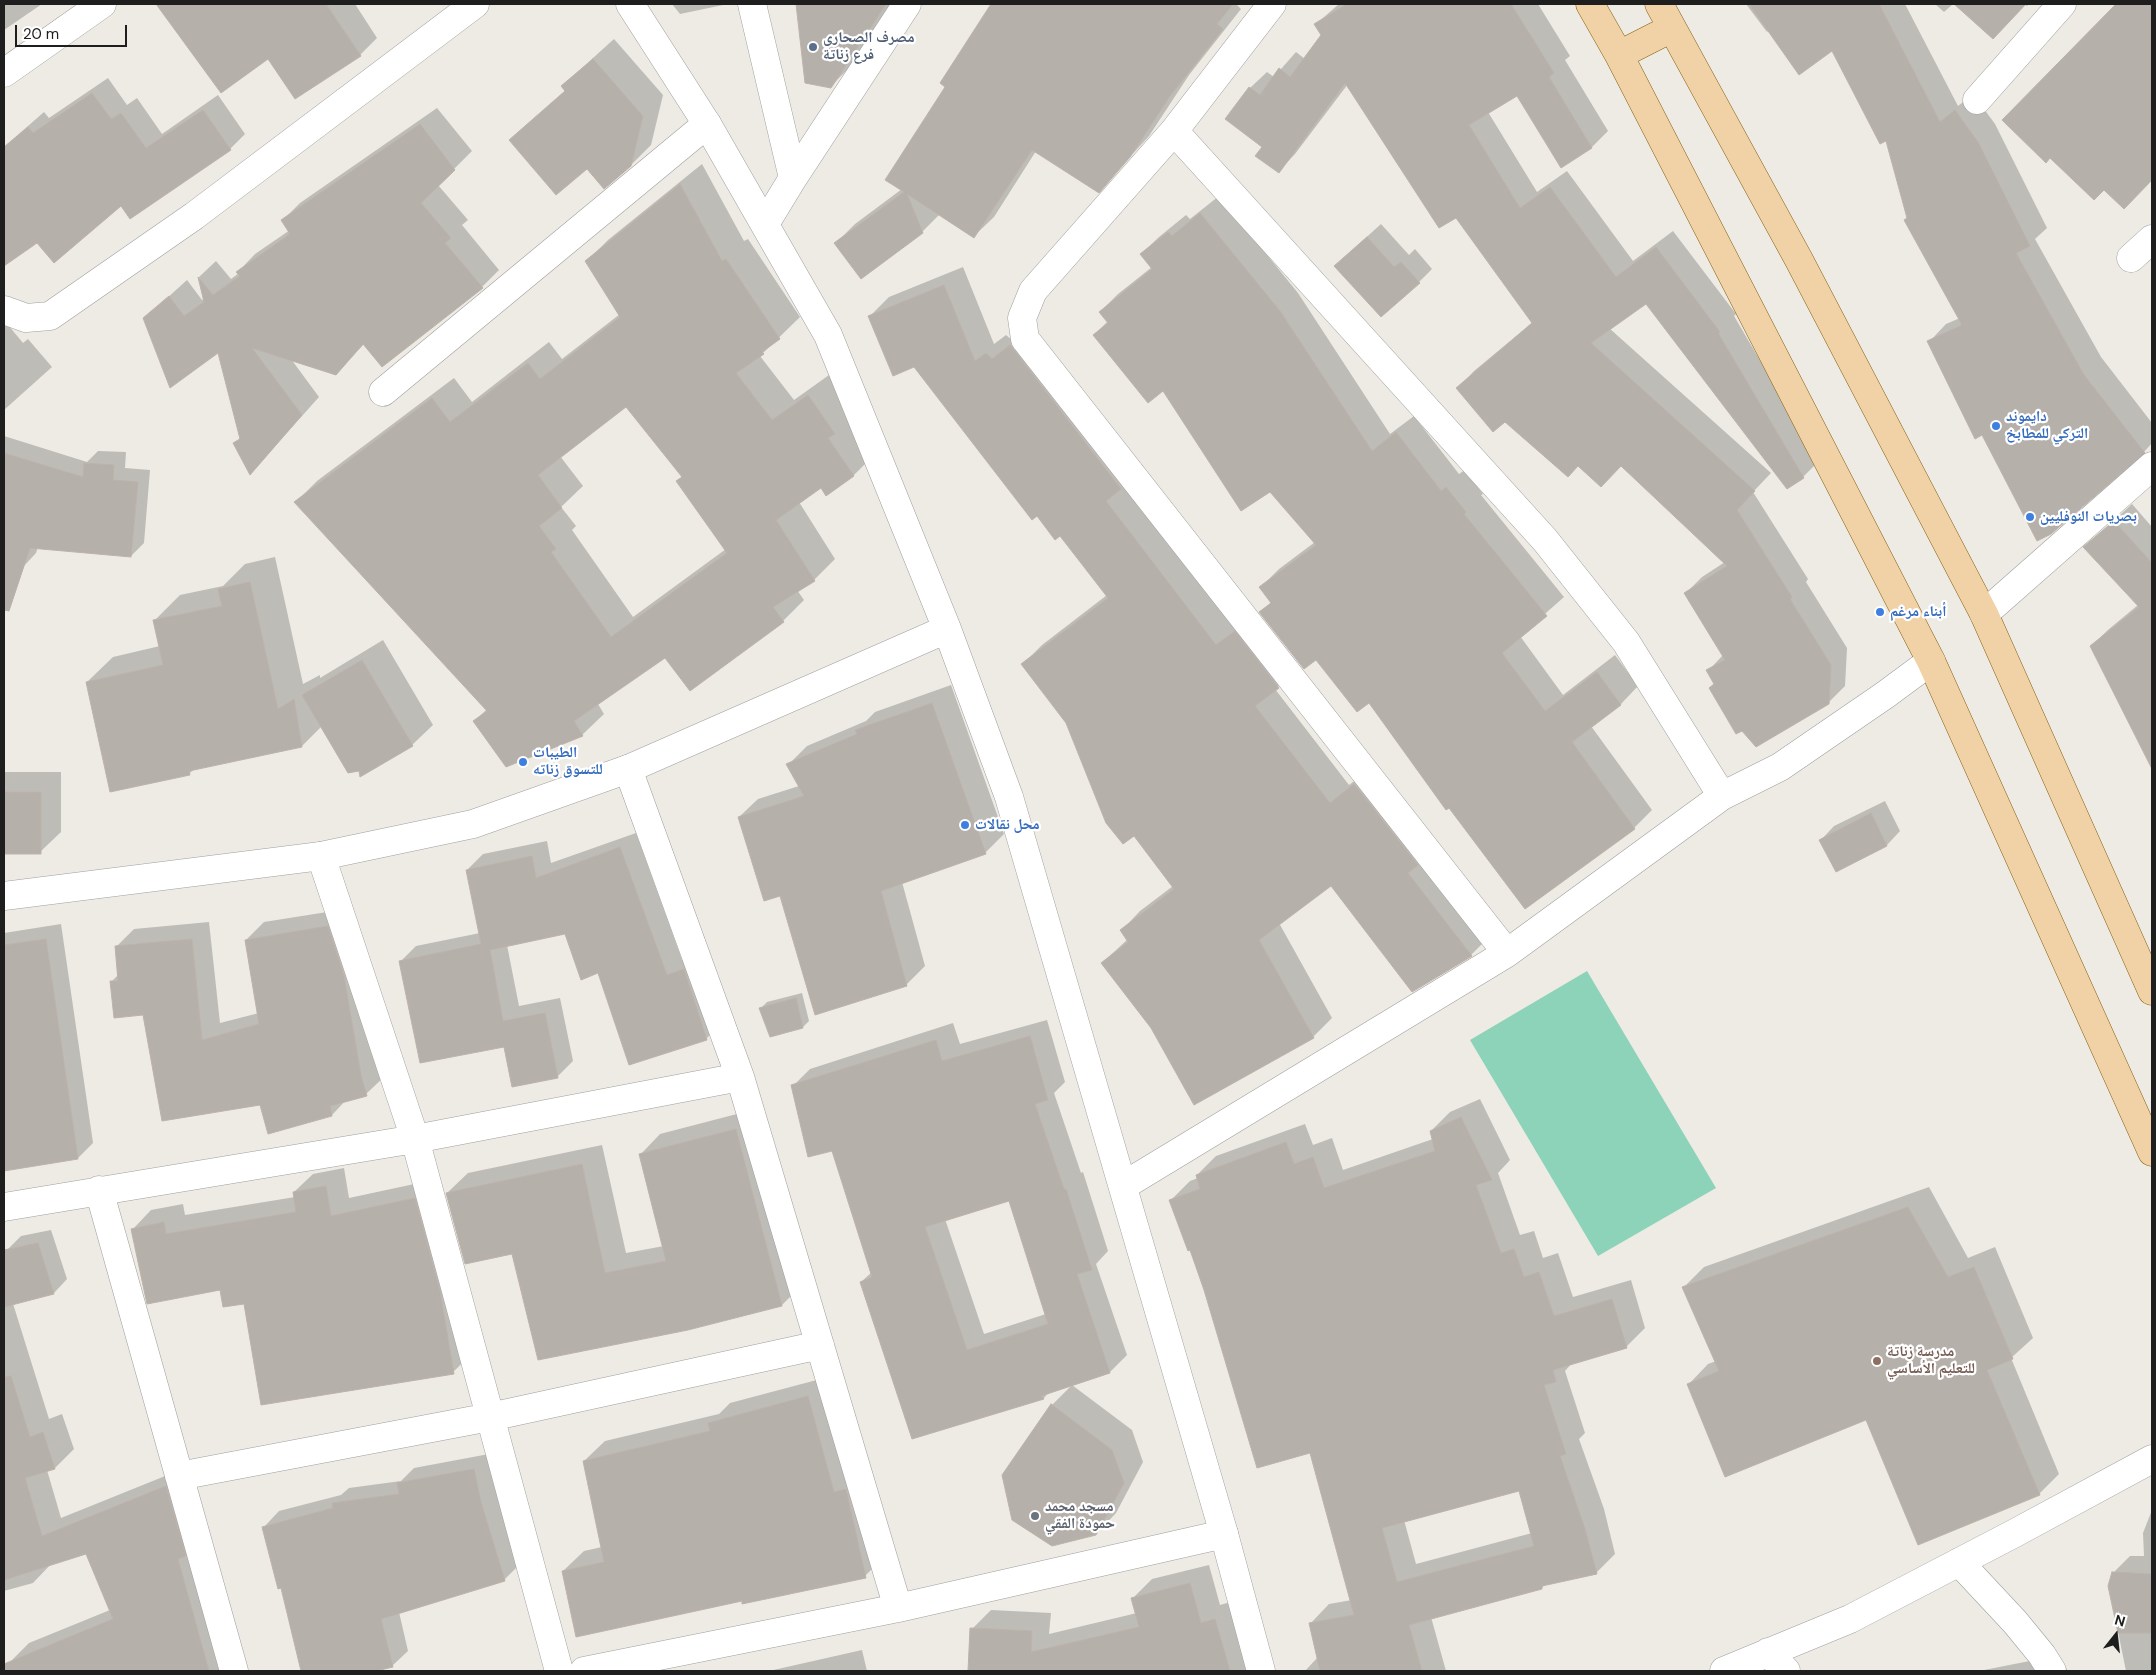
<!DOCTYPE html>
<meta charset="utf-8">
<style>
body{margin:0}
#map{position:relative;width:2156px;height:1675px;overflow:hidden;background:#eeebe5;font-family:"DM Sans",sans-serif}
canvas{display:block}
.frame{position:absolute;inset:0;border:5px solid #1e1e1e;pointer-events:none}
.north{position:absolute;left:2091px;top:1610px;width:50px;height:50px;-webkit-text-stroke:4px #fff;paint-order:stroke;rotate:16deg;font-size:14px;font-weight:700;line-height:20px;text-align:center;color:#1e1e1e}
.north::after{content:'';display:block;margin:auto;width:18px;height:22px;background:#1e1e1e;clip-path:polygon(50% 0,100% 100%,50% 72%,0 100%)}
.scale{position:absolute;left:15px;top:25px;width:112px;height:22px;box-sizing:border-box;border:2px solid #1e1e1e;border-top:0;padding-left:6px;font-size:15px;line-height:18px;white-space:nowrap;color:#1e1e1e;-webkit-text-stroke:4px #fff;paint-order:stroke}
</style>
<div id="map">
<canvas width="2156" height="1675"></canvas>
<div class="frame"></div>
<div class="north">N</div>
<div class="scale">20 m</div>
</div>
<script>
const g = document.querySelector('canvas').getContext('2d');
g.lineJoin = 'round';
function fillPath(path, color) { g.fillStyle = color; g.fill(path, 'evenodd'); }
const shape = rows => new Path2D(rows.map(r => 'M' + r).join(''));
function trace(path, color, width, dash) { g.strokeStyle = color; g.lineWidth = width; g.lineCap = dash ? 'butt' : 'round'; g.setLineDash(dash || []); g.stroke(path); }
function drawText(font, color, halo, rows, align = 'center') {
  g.font = font + ' "DM Sans","Noto Naskh Arabic",sans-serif'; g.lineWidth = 4.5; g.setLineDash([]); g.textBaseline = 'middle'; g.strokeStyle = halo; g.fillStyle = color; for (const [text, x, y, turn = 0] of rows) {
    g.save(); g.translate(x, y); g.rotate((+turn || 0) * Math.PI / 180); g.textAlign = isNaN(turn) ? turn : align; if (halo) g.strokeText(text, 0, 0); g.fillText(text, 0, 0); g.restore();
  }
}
const pitch = shape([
 [1587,971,1716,1188,1598,1256,1470,1040]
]);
const shadow = shape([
 [4,4,42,4,4,30],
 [169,4,355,4,377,38,360,55,268,57,162,11],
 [672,4,728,4,680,14],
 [797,4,893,4,853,64,831,86,806,82],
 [993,4,1110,4,1090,48,1098,53,1137,4,1236,4,1241,9,1189,75,1149,136,1099,191,1036,151,994,217,974,236,940,214,922,232,836,243,855,224,902,189,947,86,942,83],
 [1339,4,1538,4,1570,56,1565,60,1608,131,1592,147,1562,166,1518,94,1488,112,1537,192,1567,171,1633,261,1673,231,1736,314,1734,316,1819,461,1803,477,1646,302,1609,328,1771,473,1753,492,1808,579,1806,582,1847,648,1845,686,1828,703,1715,683,1708,671,1723,655,1685,594,1702,577,1725,562,1622,464,1579,465,1505,420,1458,388,1474,371,1533,322,1456,216,1399,160,1396,162,1348,84,1295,154,1279,171,1264,146,1250,88,1267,72,1274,77,1296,52,1305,59,1323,35,1316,24],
 [1746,4,1905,4,1958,106,1973,94,1995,124,2047,228,2035,239,2101,357,2152,423,2152,443,2144,452,1982,434,1929,342,1946,324,1960,318,1908,218,1887,139,1832,50,1769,30,1767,32],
 [1935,4,1953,4,1944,12],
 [1956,4,2029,4,2027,6,2025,5,1993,38],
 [2117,4,2152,4,2152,179,2124,207,2104,188,2004,120],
 [614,39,663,95,651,145,630,166,587,167,510,141,566,90,562,86],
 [108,78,127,105,137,98,162,134,218,95,245,134,230,149,121,204,37,241,6,263,4,260,4,147,44,112,49,118],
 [437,108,472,151,438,185,468,220,462,225,499,270,482,287,364,344,336,374,291,359,319,397,251,473,235,443,241,437,218,350,144,319,187,280,202,300,205,298,199,277,216,261,231,279,239,273,238,272,255,254,290,230,283,220,300,203],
 [702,164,744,241,748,239,800,317,760,356,794,400,829,375,855,412,875,454,854,475,827,494,822,487,799,502,835,559,814,580,797,590,804,600,783,621,666,656,598,704,604,714,582,735,506,766,475,721,487,709,296,502,317,481,454,378,472,402,549,342,562,359,620,314,587,261,608,240],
 [627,406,683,477,726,549,633,617,572,530,576,526,561,507,583,486,560,456],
 [1219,196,1298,293,1390,434,1414,416,1459,474,1465,470,1483,494,1481,495,1564,597,1520,636,1563,695,1615,655,1638,686,1621,704,1591,726,1652,810,1634,828,1369,701,1261,612,1272,602,1261,587,1279,569,1315,542,1270,490,1163,390,1094,335,1108,321,1100,312,1118,294,1152,267,1141,254,1159,237,1186,215,1190,219],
 [1381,224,1409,255,1415,249,1432,269,1419,282,1349,253],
 [963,267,994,344,1006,335,1012,340,1297,668,1275,689,1349,785,1374,766,1490,936,1471,955,1331,884,1279,923,1332,1018,1313,1037,1152,1027,1102,963,1128,939,1122,930,1140,911,1173,886,1067,722,1023,664,1042,645,1107,595,1060,534,870,316,889,297],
 [4,320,23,343,28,339,52,367,4,410],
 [4,436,87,462,98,451,126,452,125,468,150,470,144,543,131,556,38,547,36,553,24,566,4,559],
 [2132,504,2152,527,2152,715,2131,725,2091,646,2109,629,2138,605,2085,547],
 [275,557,303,684,320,675,320,678,383,640,433,725,412,745,360,770,322,726,302,746,194,769,189,774,87,682,113,657,160,646,154,621,180,595,223,586,245,564],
 [951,685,1004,834,985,853,902,882,925,966,906,985,781,895,739,817,758,799,799,786,788,765,807,746,866,721,875,712],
 [4,772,61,772,61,832,40,852,4,852],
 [1885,801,1900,831,1887,845,1836,871,1821,840,1834,826],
 [636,833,682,960,699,955,722,1023,706,1039,599,972,566,933,507,945,519,1006,560,998,573,1061,557,1077,505,1046,400,962,416,946,480,933,467,870,483,854,547,841,551,863],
 [346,909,384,1077,366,1094,347,1099,332,1115,268,1132,261,1103,144,1014,111,982,118,975,116,947,134,929,209,922,220,1023,259,1013,246,940,264,922],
 [61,924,93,1143,78,1158,7,1169,4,1151,4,933],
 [802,993,809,1021,803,1027,761,1008,767,1002],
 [1047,1020,1065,1082,1054,1093,1081,1173,1083,1172,1108,1251,1096,1264,1127,1355,1110,1372,1049,1392,1044,1398,913,1438,861,1282,872,1272,832,1150,793,1086,810,1069,953,1023,960,1044],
 [1010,1199,1046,1314,984,1334,945,1219],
 [1480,1099,1510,1160,1498,1173,1520,1235,1534,1231,1543,1258,1558,1253,1573,1297,1631,1280,1645,1328,1626,1347,1573,1362,1565,1371,1585,1433,1579,1439,1604,1509,1615,1554,1596,1573,1545,1584,1542,1588,1431,1617,1446,1671,1305,1671,1318,1657,1310,1624,1329,1604,1352,1600,1311,1451,1205,1289,1191,1249,1171,1200,1190,1181,1198,1178,1197,1175,1216,1156,1305,1124,1313,1145,1332,1138,1343,1170,1433,1139,1431,1131,1450,1112],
 [1520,1489,1532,1533,1416,1564,1404,1520],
 [756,1109,802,1285,782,1305,688,1329,513,1253,447,1193,468,1173,602,1145,626,1253,664,1246,640,1155,660,1134],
 [344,1168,349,1198,433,1180,472,1354,453,1372,245,1302,133,1229,151,1210,183,1204,185,1215,295,1197,294,1192,313,1174],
 [1929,1187,1968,1258,1995,1247,2033,1338,2011,1358,2059,1474,2039,1494,1867,1418,1688,1385,1708,1364,1716,1361,1684,1287,1704,1267],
 [51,1230,67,1279,54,1293,7,1250,21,1236],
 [5,1278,49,1419,62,1414,74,1449,55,1468,47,1470,61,1518,185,1468,231,1671,13,1671,10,1662,29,1643,110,1610,87,1552,52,1563,33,1583,4,1591,4,1279],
 [828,1377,885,1556,865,1576,743,1600,563,1571,584,1551,602,1547,584,1461,605,1441,719,1414,730,1403],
 [1072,1385,1132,1430,1143,1462,1116,1513,1096,1534,1052,1405],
 [489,1454,520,1564,504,1580,399,1612,408,1651,392,1666,371,1671,303,1671,282,1586,264,1527,279,1511,341,1495,349,1488,401,1481,414,1468],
 [2152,1510,2152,1671,2126,1671,2109,1587,2113,1573,2130,1556,2144,1556,2143,1533],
 [1209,1565,1220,1605,1234,1601,1247,1671,969,1671,972,1629,991,1610,1051,1613,1049,1634,1137,1613,1133,1598,1152,1579],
 [862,1650,867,1671,769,1671],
 [2055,1656,2063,1666,2066,1667,2067,1671,1979,1671]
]);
const building = shape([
 [156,4,326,4,361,56,295,99,268,59,221,93,156,4],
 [796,4,886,4,831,88,805,83,796,4],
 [991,4,1233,4,1217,24,1223,29,1170,96,1130,157,1099,193,1032,150,974,238,907,194,923,233,861,279,834,243,904,192,885,180,945,87,940,83,991,4],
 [1347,4,1511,4,1554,73,1549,77,1592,148,1561,168,1517,96,1469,125,1520,208,1550,187,1616,277,1656,247,1720,332,1718,333,1804,478,1787,489,1646,304,1591,343,1755,491,1737,510,1792,597,1790,599,1831,665,1829,704,1756,747,1742,731,1736,734,1709,688,1714,684,1706,670,1725,660,1684,593,1727,566,1621,466,1601,487,1578,466,1568,477,1505,422,1493,432,1456,388,1532,323,1456,218,1439,228,1345,83,1279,173,1255,156,1262,147,1225,119,1249,87,1260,95,1279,68,1290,77,1321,35,1314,24,1347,4],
 [1749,4,1879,4,1940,122,1955,110,1978,142,2030,246,2016,253,2084,375,2145,453,2051,534,2037,541,1982,435,1975,439,1927,341,1962,325,1904,220,1907,218,1886,141,1880,144,1832,51,1799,75,1749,4],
 [1954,4,2026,4,1993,39,1954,4],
 [2116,4,2152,4,2152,180,2124,209,2104,190,2094,200,2050,158,2046,163,2002,120,2116,4],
 [593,59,643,116,631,166,604,189,587,169,556,195,509,140,565,91,561,86,593,59],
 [92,93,111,119,121,113,146,148,203,110,231,150,130,219,121,206,54,263,37,243,4,266,4,147,28,127,33,133,92,93],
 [420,124,455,170,421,203,451,238,445,243,483,288,382,367,363,344,336,375,252,348,302,415,250,475,233,443,240,439,218,353,170,388,143,318,169,296,184,316,204,302,198,277,213,295,240,276,236,272,290,234,281,220,420,124],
 [680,184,722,261,726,259,780,339,762,352,764,354,736,373,772,420,808,395,835,434,828,438,854,476,826,496,821,488,776,520,815,581,773,607,784,622,690,691,665,658,574,721,583,736,506,767,473,721,487,711,294,502,432,398,450,422,528,363,540,379,620,317,585,261,680,184],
 [626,407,682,477,676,481,727,553,611,637,551,552,556,549,539,526,562,508,538,475,626,407],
 [1200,213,1280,311,1372,451,1396,432,1441,491,1446,487,1466,512,1464,514,1547,616,1502,653,1545,711,1597,672,1621,705,1572,742,1635,829,1525,909,1449,808,1446,810,1369,703,1357,712,1316,660,1304,669,1259,612,1271,603,1259,587,1316,545,1270,492,1241,511,1163,391,1148,403,1093,335,1108,323,1099,312,1152,269,1140,254,1168,232,1172,236,1200,213],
 [1367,237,1394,267,1401,262,1420,283,1381,317,1334,266,1367,237],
 [944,285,975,361,986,353,992,359,1010,345,1121,489,1106,501,1216,645,1235,631,1279,688,1255,706,1330,803,1354,784,1418,865,1408,873,1472,956,1412,992,1331,886,1259,940,1314,1038,1194,1105,1151,1028,1101,963,1128,942,1120,930,1174,889,1134,836,1123,844,1106,823,1066,723,1021,664,1108,598,1060,536,1055,540,1037,516,1032,520,914,367,893,376,868,316,944,285],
 [4,453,83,477,84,463,114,465,113,480,138,482,131,557,30,548,9,611,4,610,4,453],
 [2114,521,2152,563,2152,769,2090,646,2139,607,2083,547,2114,521],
 [250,582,278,709,294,699,302,747,189,771,190,775,110,792,86,682,163,665,153,620,222,606,218,589,250,582],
 [362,660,413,746,360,777,359,771,348,773,302,695,362,660],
 [932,703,986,854,881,891,907,986,815,1015,780,896,764,901,738,817,804,796,786,764,857,734,855,730,932,703],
 [4,792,41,792,41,854,4,854,4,792],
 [1871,813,1887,846,1836,872,1819,840,1871,813],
 [620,847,667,975,684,969,707,1040,629,1065,598,973,581,980,565,934,490,950,503,1021,545,1013,558,1078,512,1087,504,1047,420,1063,399,961,481,944,466,870,532,856,536,878,620,847],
 [328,926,344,976,361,1075,367,1096,330,1106,332,1116,268,1134,260,1105,162,1121,143,1015,114,1018,110,981,118,981,115,946,192,939,202,1040,259,1024,245,940,328,926],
 [46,939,78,1159,4,1171,4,945,46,939],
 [796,998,803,1028,770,1037,759,1008,796,998],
 [1030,1036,1048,1100,1035,1104,1064,1189,1066,1189,1092,1270,1077,1274,1110,1373,1041,1396,1044,1399,912,1439,860,1282,872,1277,832,1151,808,1157,791,1085,936,1040,942,1061,1030,1036],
 [1009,1201,1048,1324,967,1350,925,1227,1009,1201],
 [1461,1117,1492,1180,1476,1185,1501,1253,1514,1249,1524,1277,1539,1272,1554,1316,1612,1299,1627,1348,1553,1370,1556,1382,1544,1385,1566,1454,1560,1456,1585,1529,1597,1574,1542,1586,1542,1589,1409,1625,1422,1671,1320,1671,1309,1623,1354,1615,1310,1453,1257,1468,1204,1290,1190,1250,1188,1251,1169,1200,1200,1189,1196,1175,1286,1142,1294,1164,1313,1157,1324,1188,1435,1151,1430,1131,1461,1117],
 [1519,1491,1534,1546,1397,1582,1382,1528,1519,1491],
 [736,1129,782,1306,688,1330,538,1360,512,1254,465,1264,446,1193,582,1164,605,1273,666,1261,639,1154,736,1129],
 [326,1186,331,1216,415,1198,440,1291,454,1374,261,1405,244,1304,223,1307,220,1290,147,1304,131,1229,164,1222,166,1234,296,1212,293,1192,326,1186],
 [1908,1207,1948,1277,1974,1267,2013,1359,1987,1370,2040,1495,1918,1545,1866,1420,1725,1477,1687,1384,1719,1371,1682,1287,1908,1207],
 [38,1243,54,1294,4,1307,4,1250,38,1243],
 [11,1376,30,1437,43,1432,55,1469,25,1478,42,1536,166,1486,186,1556,178,1559,209,1671,4,1671,4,1664,113,1619,86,1554,4,1580,4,1377,11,1376],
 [808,1396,834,1492,846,1489,866,1578,742,1604,742,1601,576,1637,562,1571,604,1562,583,1461,710,1431,708,1423,808,1396],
 [1051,1404,1112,1450,1124,1483,1096,1535,1052,1546,1012,1520,1002,1475,1051,1404],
 [474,1469,481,1502,505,1581,381,1619,393,1667,376,1671,301,1671,281,1588,278,1589,262,1527,333,1508,332,1503,399,1494,397,1483,474,1469],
 [2112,1572,2152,1574,2152,1633,2118,1633,2108,1586,2112,1572],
 [1190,1583,1201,1623,1215,1619,1230,1671,968,1671,970,1628,1032,1631,1031,1652,1139,1627,1131,1598,1190,1583]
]);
const minor = shape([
 [752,4,793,178],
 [1272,4,1174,131,1033,291,1022,318,1025,339,1507,953],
 [4,73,102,4],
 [1977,100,2062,4],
 [1174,131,1545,540,1626,642,1722,796],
 [765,224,793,178,907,4],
 [2131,258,2152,239],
 [4,310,26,318,50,316,194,216,475,4],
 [383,392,707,124],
 [1984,614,2152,466],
 [628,769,740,1077,898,1608],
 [321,856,415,1139,559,1671],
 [1123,1186,1507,953,1722,796,1780,767,1885,695,1931,661],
 [99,1190,234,1671],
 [4,1207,415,1139,740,1077],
 [179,1476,490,1417,820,1345],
 [1959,1562,2015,1622,2042,1655,2052,1671],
 [1768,1652,1786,1671],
 [584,1671,898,1608,1224,1534],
 [1724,1671,1850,1619,2015,1533,2152,1459]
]);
const tertiary = shape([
 [630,4,707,124,828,335,947,629,1009,797,1224,1534,1261,1671],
 [4,896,321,856,473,824,628,769,947,629]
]);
const primary = shape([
 [1590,4,1619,55,1931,661,2152,1152],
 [1659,4,1799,260,1984,614,2152,991],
 [1619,55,1672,28]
]);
const markers = [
 [813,47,5,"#5c6f8a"],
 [1996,426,5,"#3f7fe0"],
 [2030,517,5,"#3f7fe0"],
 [1880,612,5,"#3f7fe0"],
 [523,762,5,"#3f7fe0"],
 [965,825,5,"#3f7fe0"],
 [1877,1361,5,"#8d6e63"],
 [1035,1516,5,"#6b7280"]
];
const serviceNames = [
 ["مصرف الصحارى",823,38],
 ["فرع زناتة",823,55]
];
const shopNames = [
 ["دايموند",2006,417],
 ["التركي للمطابخ",2006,434],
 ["بصريات النوفليين",2040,517],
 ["أبناء مرغم",1890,612],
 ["الطيبات",533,753],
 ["للتسوق زناته",533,770],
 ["محل نقالات",975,825]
];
const educationNames = [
 ["مدرسة زناتة",1887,1352],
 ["للتعليم الأساسي",1887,1369]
];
const worshipNames = [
 ["مسجد محمد",1045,1507],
 ["حمودة الفقي",1045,1524]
];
fillPath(pitch, '#8cd3b9');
fillPath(shadow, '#0003');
fillPath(building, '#b6b0ab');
trace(building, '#bdb2a9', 1);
trace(minor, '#9f9f9f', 29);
trace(tertiary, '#9f9f9f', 29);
trace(primary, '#866212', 29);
trace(minor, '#fff', 28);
trace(tertiary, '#fff', 28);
trace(primary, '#f1d2a7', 28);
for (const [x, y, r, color] of markers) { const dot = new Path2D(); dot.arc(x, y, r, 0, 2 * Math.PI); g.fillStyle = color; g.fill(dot); trace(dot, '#fff', 2); }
drawText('bold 15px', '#4e5e75', '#fff', serviceNames, 'left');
drawText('bold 15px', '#366cbe', '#fff', shopNames, 'left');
drawText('bold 15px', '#785e54', '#fff', educationNames, 'left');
drawText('bold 15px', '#5b616d', '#fff', worshipNames, 'left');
</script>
